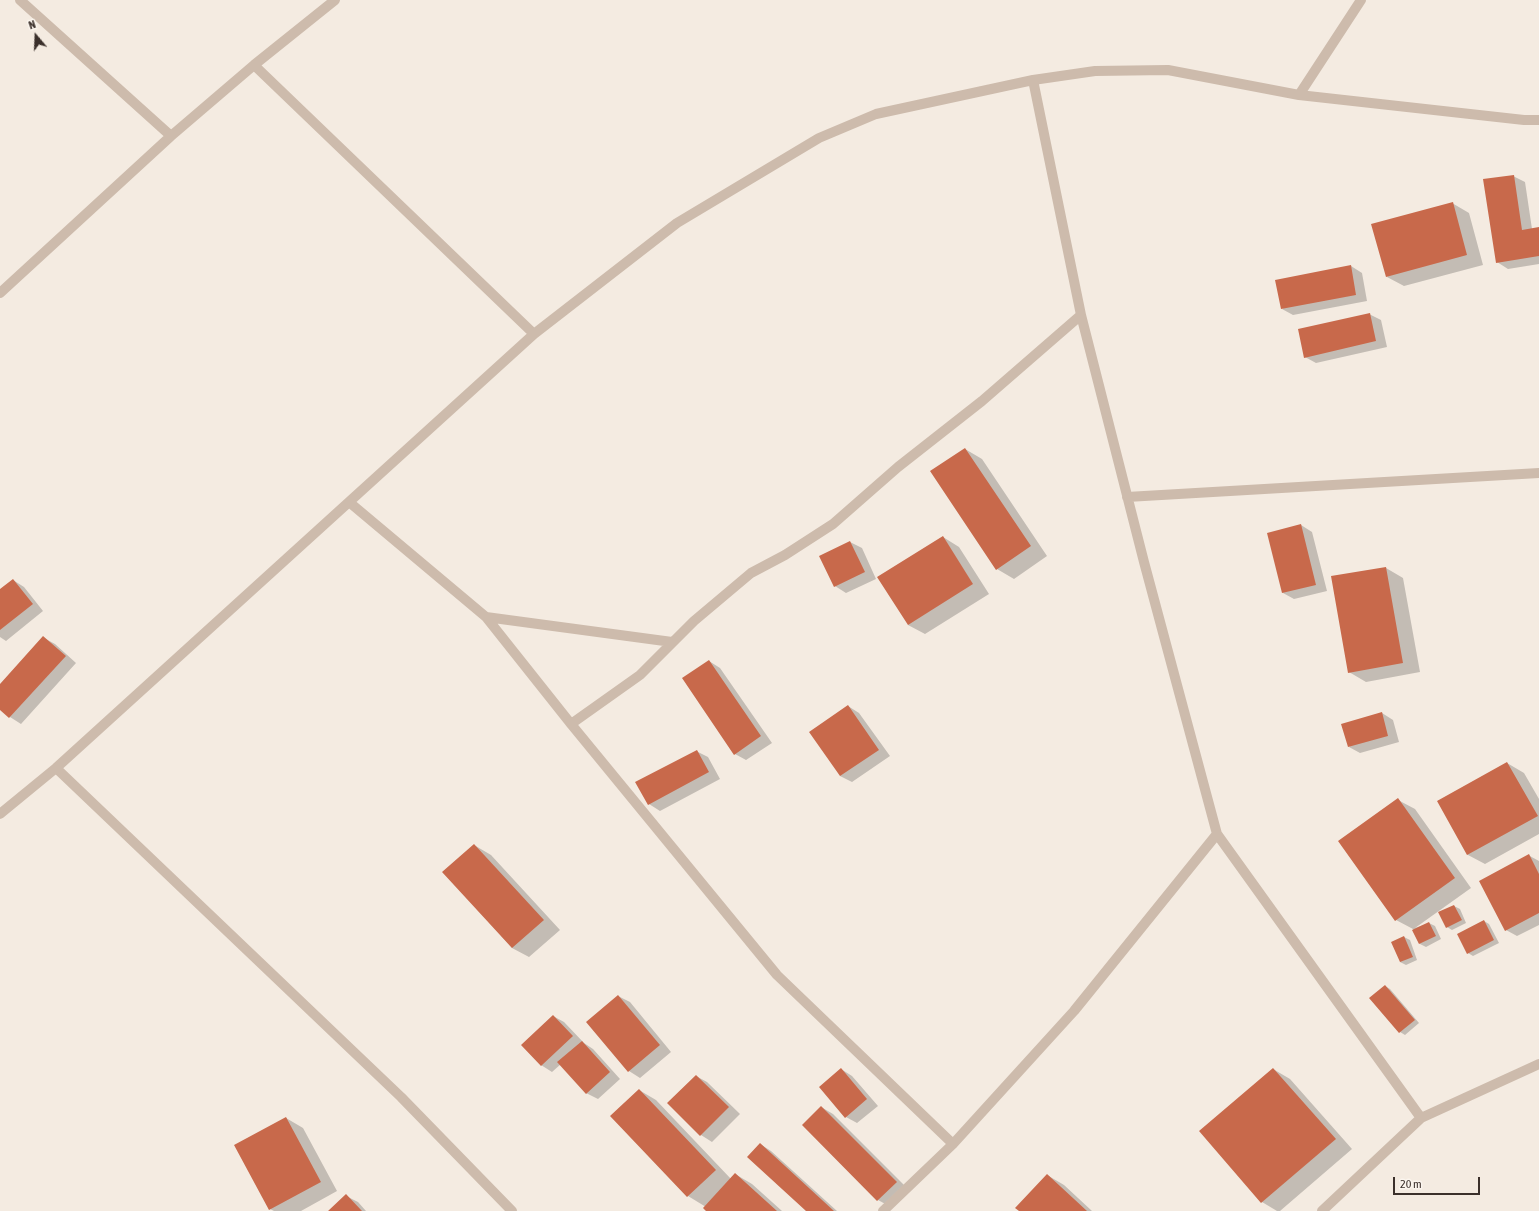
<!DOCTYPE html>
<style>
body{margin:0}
#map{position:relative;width:1539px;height:1211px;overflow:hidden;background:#f4ebe1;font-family:"Asap Condensed",sans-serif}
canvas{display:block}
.north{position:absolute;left:16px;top:16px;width:40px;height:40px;-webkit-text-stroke:3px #fbf5ee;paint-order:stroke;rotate:341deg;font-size:11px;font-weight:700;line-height:16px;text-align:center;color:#3b302b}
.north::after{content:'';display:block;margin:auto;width:14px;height:18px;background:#3b302b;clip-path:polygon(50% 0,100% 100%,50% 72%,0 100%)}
.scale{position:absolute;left:1393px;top:1177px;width:87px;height:18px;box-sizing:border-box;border:2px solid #3b302b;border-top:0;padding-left:5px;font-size:12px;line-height:14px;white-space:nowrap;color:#3b302b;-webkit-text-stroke:3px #fbf5ee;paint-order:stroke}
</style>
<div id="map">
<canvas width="1539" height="1211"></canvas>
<div class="north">N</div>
<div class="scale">20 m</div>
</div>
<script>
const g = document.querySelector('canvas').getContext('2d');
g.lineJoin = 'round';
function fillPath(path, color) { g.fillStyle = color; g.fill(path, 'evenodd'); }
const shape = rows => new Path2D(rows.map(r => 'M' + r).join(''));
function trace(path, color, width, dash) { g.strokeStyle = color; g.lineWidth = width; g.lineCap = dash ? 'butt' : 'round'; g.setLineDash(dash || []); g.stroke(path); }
const shadow = shape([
 [1513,176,1525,182,1532,229,1539,228,1539,264,1508,269,1497,262],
 [1452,203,1469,213,1483,265,1404,286,1387,277],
 [1351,266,1362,273,1367,301,1293,315,1282,309],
 [1369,314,1381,320,1387,347,1316,363,1305,357],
 [965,449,982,459,1047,556,1014,579,997,569],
 [1301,525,1312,532,1327,591,1294,599,1283,593],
 [943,537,959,547,989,594,925,634,908,625],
 [850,542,862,548,876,579,846,593,835,586],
 [1386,568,1403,578,1420,672,1366,682,1349,672],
 [13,580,24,587,43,611,6,641,0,637,0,591],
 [44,638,55,644,76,663,21,724,10,717,0,709,0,686],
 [709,661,720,668,772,743,746,760,735,754],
 [848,706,859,713,890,756,852,782,840,776],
 [1382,713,1393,720,1399,742,1360,753,1349,747],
 [696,751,708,757,720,779,660,811,649,804],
 [1507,763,1524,773,1539,799,1539,834,1485,864,1468,855,1438,801],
 [1398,800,1415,809,1471,888,1415,928,1429,923,1435,926,1441,939,1426,947,1420,944,1413,929,1396,920],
 [474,845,491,855,560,930,529,957,512,948,444,872],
 [1528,855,1539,861,1539,925,1517,936,1506,930],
 [1454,906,1460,909,1466,923,1452,930,1447,927],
 [1484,921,1489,924,1499,943,1473,956,1468,953],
 [1404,937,1410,940,1417,960,1406,965,1400,962],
 [1385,986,1390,989,1419,1023,1405,1035,1400,1032],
 [618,996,630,1002,671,1052,640,1078,629,1071],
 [553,1016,564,1022,584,1043,593,1049,620,1079,598,1099,586,1093,561,1064,552,1072,541,1065],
 [841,1069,852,1076,878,1106,857,1123,846,1117],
 [1273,1069,1290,1079,1352,1149,1280,1211,1277,1211,1262,1202,1201,1132],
 [696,1076,707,1082,740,1114,712,1142,701,1135],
 [639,1090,656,1100,731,1179,735,1174,752,1184,782,1211,708,1211,706,1207,688,1196],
 [821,1107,833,1114,907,1188,889,1206,878,1200],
 [286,1118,303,1128,337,1191,301,1211,274,1211,270,1209],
 [760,1144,771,1151,837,1211,807,1211],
 [1047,1175,1064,1185,1092,1211,1020,1211],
 [346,1196,358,1202,366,1211,330,1211]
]);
const building = shape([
 [1514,175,1522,230,1539,227,1539,256,1496,263,1483,179],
 [1453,202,1467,255,1386,277,1371,224],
 [1351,265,1356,295,1281,309,1275,280],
 [1370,313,1376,341,1304,358,1298,329],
 [965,448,1031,546,996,570,930,471],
 [1301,524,1316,585,1282,593,1267,533],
 [943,536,973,584,908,625,877,577],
 [850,541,865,572,834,587,819,556],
 [1386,567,1403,663,1348,673,1331,576],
 [13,579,33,604,0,630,0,589],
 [43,636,66,656,9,718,0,710,0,684],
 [709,660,761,736,734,755,682,678],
 [848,705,879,750,840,776,809,732],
 [1382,712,1388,736,1348,747,1341,724],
 [697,750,709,772,648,805,635,782],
 [1507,762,1538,816,1467,855,1437,801],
 [1398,798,1455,878,1395,921,1338,841],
 [474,844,544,920,512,948,442,872],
 [1529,854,1539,874,1539,913,1505,931,1479,881],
 [1454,905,1462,920,1446,928,1438,912],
 [1484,920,1494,940,1467,954,1457,934],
 [1429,922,1436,936,1419,944,1412,930],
 [1404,936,1413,957,1400,962,1391,942],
 [1385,985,1415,1020,1399,1033,1369,998],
 [618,995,660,1045,628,1072,586,1022],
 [553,1015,573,1036,541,1066,521,1045],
 [582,1041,610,1072,586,1094,557,1062],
 [841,1068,867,1099,845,1118,819,1087],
 [1273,1068,1336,1139,1261,1203,1199,1131],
 [696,1075,729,1107,700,1136,667,1103],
 [639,1089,716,1170,687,1197,610,1116],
 [821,1106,897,1182,877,1201,802,1125],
 [286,1117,321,1182,269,1210,234,1145],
 [760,1143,834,1211,806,1211,747,1157],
 [735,1173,777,1211,706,1211,703,1208],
 [1047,1174,1087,1211,1019,1211,1015,1208],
 [346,1194,362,1211,328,1211]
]);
const minor = shape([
 [20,0,171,136],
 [254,65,534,334],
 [1299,95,1361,0],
 [0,293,171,136,254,65,335,0],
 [1127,497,1539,473],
 [349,502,486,617,571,724,777,975,953,1144,1074,1011,1217,834,1144,562,1081,315,1033,80],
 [486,617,672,642],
 [571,724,640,675,694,621,751,573,785,555,833,524,898,467,982,401,1081,315],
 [56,768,401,1097,512,1211],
 [0,814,56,768,534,334,677,223,819,138,876,114,1033,80,1095,71,1168,70,1299,95,1524,120,1539,120],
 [1217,834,1421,1118,1322,1211],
 [1421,1118,1539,1064],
 [883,1211,953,1144]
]);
fillPath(shadow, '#0003');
fillPath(building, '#c8694b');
trace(minor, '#cdbbac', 10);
</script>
